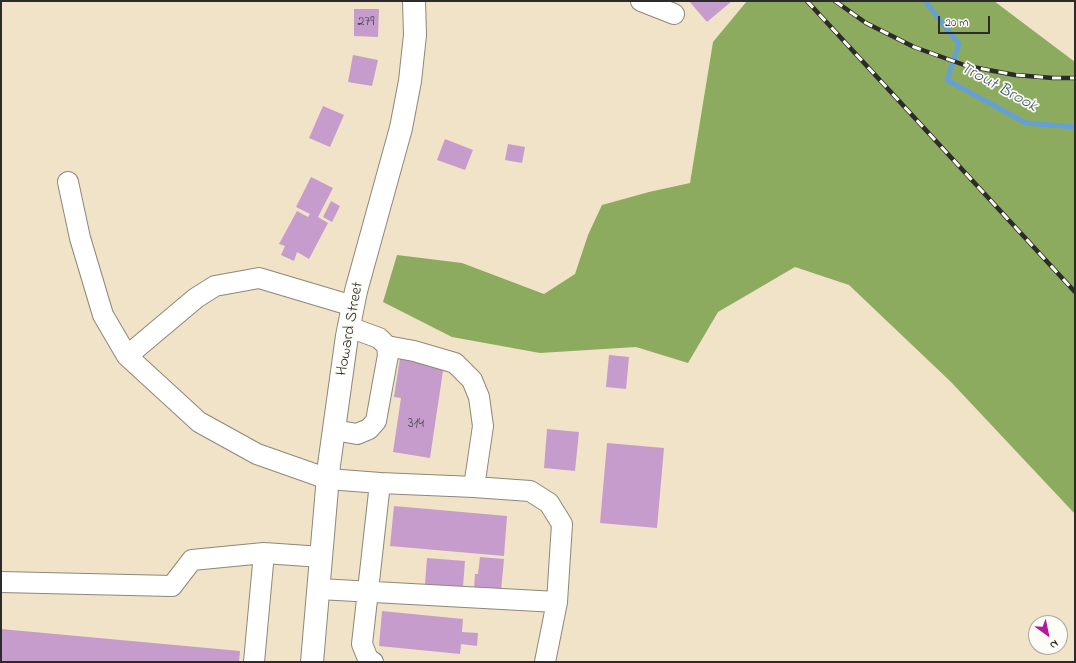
<!DOCTYPE html>
<style>
body{margin:0}
#map{position:relative;width:1076px;height:663px;overflow:hidden;background:#f1e3c7;font-family:"Indie Flower",sans-serif}
canvas{display:block}
.frame{position:absolute;inset:0;border:2px solid #2b2b2b;pointer-events:none}
.north{position:absolute;left:1028px;top:615px;width:40px;height:40px;box-sizing:border-box;background:#fdfcf7;border:1px solid #a9a8a5;border-radius:50%;rotate:147deg;font-size:11px;font-weight:700;line-height:16px;text-align:center;color:#2b2b2b}
.north::after{content:'';display:block;margin:auto;width:14px;height:18px;background:#b5179e;clip-path:polygon(50% 0,100% 100%,50% 72%,0 100%)}
.scale{position:absolute;left:938px;top:16px;width:52px;height:18px;box-sizing:border-box;border:2px solid #2b2b2b;border-top:0;padding-left:5px;font-size:12px;line-height:14px;white-space:nowrap;color:#2b2b2b;-webkit-text-stroke:3px #fdfcf7;paint-order:stroke}
</style>
<div id="map">
<canvas width="1076" height="663"></canvas>
<div class="frame"></div>
<div class="north">N</div>
<div class="scale">20 m</div>
</div>
<script>
const g = document.querySelector('canvas').getContext('2d');
g.lineJoin = 'round';
function fillPath(path, color) { g.fillStyle = color; g.fill(path, 'evenodd'); }
const shape = rows => new Path2D(rows.map(r => 'M' + r).join(''));
function trace(path, color, width, dash) { g.strokeStyle = color; g.lineWidth = width; g.lineCap = dash ? 'butt' : 'round'; g.setLineDash(dash || []); g.stroke(path); }
function drawText(font, color, halo, rows, align = 'center') {
  g.font = font + ' "Indie Flower",sans-serif'; g.lineWidth = 3.5; g.setLineDash([]); g.textBaseline = 'middle'; g.strokeStyle = halo; g.fillStyle = color; for (const [text, x, y, turn = 0] of rows) {
    g.save(); g.translate(x, y); g.rotate((+turn || 0) * Math.PI / 180); g.textAlign = isNaN(turn) ? turn : align; if (halo) g.strokeText(text, 0, 0); g.fillText(text, 0, 0); g.restore();
  }
}
const forest = shape([
 [747,1,994,1,1075,62,1075,514,951,382,849,285,795,267,718,312,688,363,636,347,540,353,452,337,383,302,397,255,462,263,544,294,575,274,588,235,602,205,649,192,690,183,713,42]
]);
const stream = shape([
 [925,1,959,44,947,80,1026,123,1075,127]
]);
const building = shape([
 [689,1,732,1,707,22],
 [354,9,379,9,378,37,354,36],
 [353,55,378,60,372,86,348,82],
 [323,106,344,115,330,147,309,138],
 [445,139,473,150,465,170,437,160],
 [508,144,525,147,522,163,505,160],
 [311,177,333,188,318,217,328,223,309,259,297,252,294,261,281,255,285,246,279,244,297,211,308,217,310,214,296,207],
 [331,201,340,206,332,222,323,217],
 [609,355,629,357,626,389,606,387],
 [400,358,444,364,430,458,393,452,401,398,394,397],
 [547,429,579,432,575,471,544,468],
 [607,443,664,448,657,528,600,523],
 [394,506,507,516,504,556,390,546],
 [480,557,504,559,501,591,474,589,475,574,478,574],
 [427,558,465,561,463,587,425,584],
 [382,611,463,619,462,632,478,633,477,646,461,644,460,654,379,646],
 [1,629,240,651,239,662,1,662]
]);
const minor = shape([
 [641,1,674,14],
 [68,182,80,238,103,315,127,356,199,422,257,454,328,479,380,483,362,644,368,659,373,662],
 [387,346,414,351,455,363,472,380,479,397,483,426,474,487],
 [127,356,196,298,215,286,259,278,353,306],
 [334,430,357,434,369,429,376,421,388,355,387,346,379,338,349,327],
 [380,483,474,487,530,491,549,503,562,524,557,602,545,662],
 [1,582,172,586,192,560,264,553,322,557],
 [319,589,557,602],
 [254,662,264,553]
]);
const major = shape([
 [312,662,329,465,347,336,356,291,401,128,410,81,415,35,414,1]
]);
const rail = shape([
 [807,1,1075,292],
 [835,1,866,23,914,47,967,66,1015,75,1053,78,1075,78]
]);
const numberNames = [
 ["279",366,23],
 ["314",416,425]
];
const streetNames = [
 ["Howard Street",351,329,-80]
];
const waterNames = [
 ["Trout Brook",998,88,29]
];
fillPath(forest, '#8cab5f');
trace(stream, '#65a0d5', 5);
fillPath(building, '#c69ccd');
trace(minor, '#8e8779', 22);
trace(major, '#8e8779', 24);
trace(minor, '#fff', 20);
trace(major, '#fff', 22);
trace(rail, '#2b2b2b', 4.5);
trace(rail, '#fdfcf7', 3, [9]);
drawText('14px', '#524754', null, numberNames);
drawText('16px', '#2b2b2b', '#fdfcf7', streetNames);
drawText('italic 17px', '#425a6f', '#fdfcf7', waterNames);
</script>
